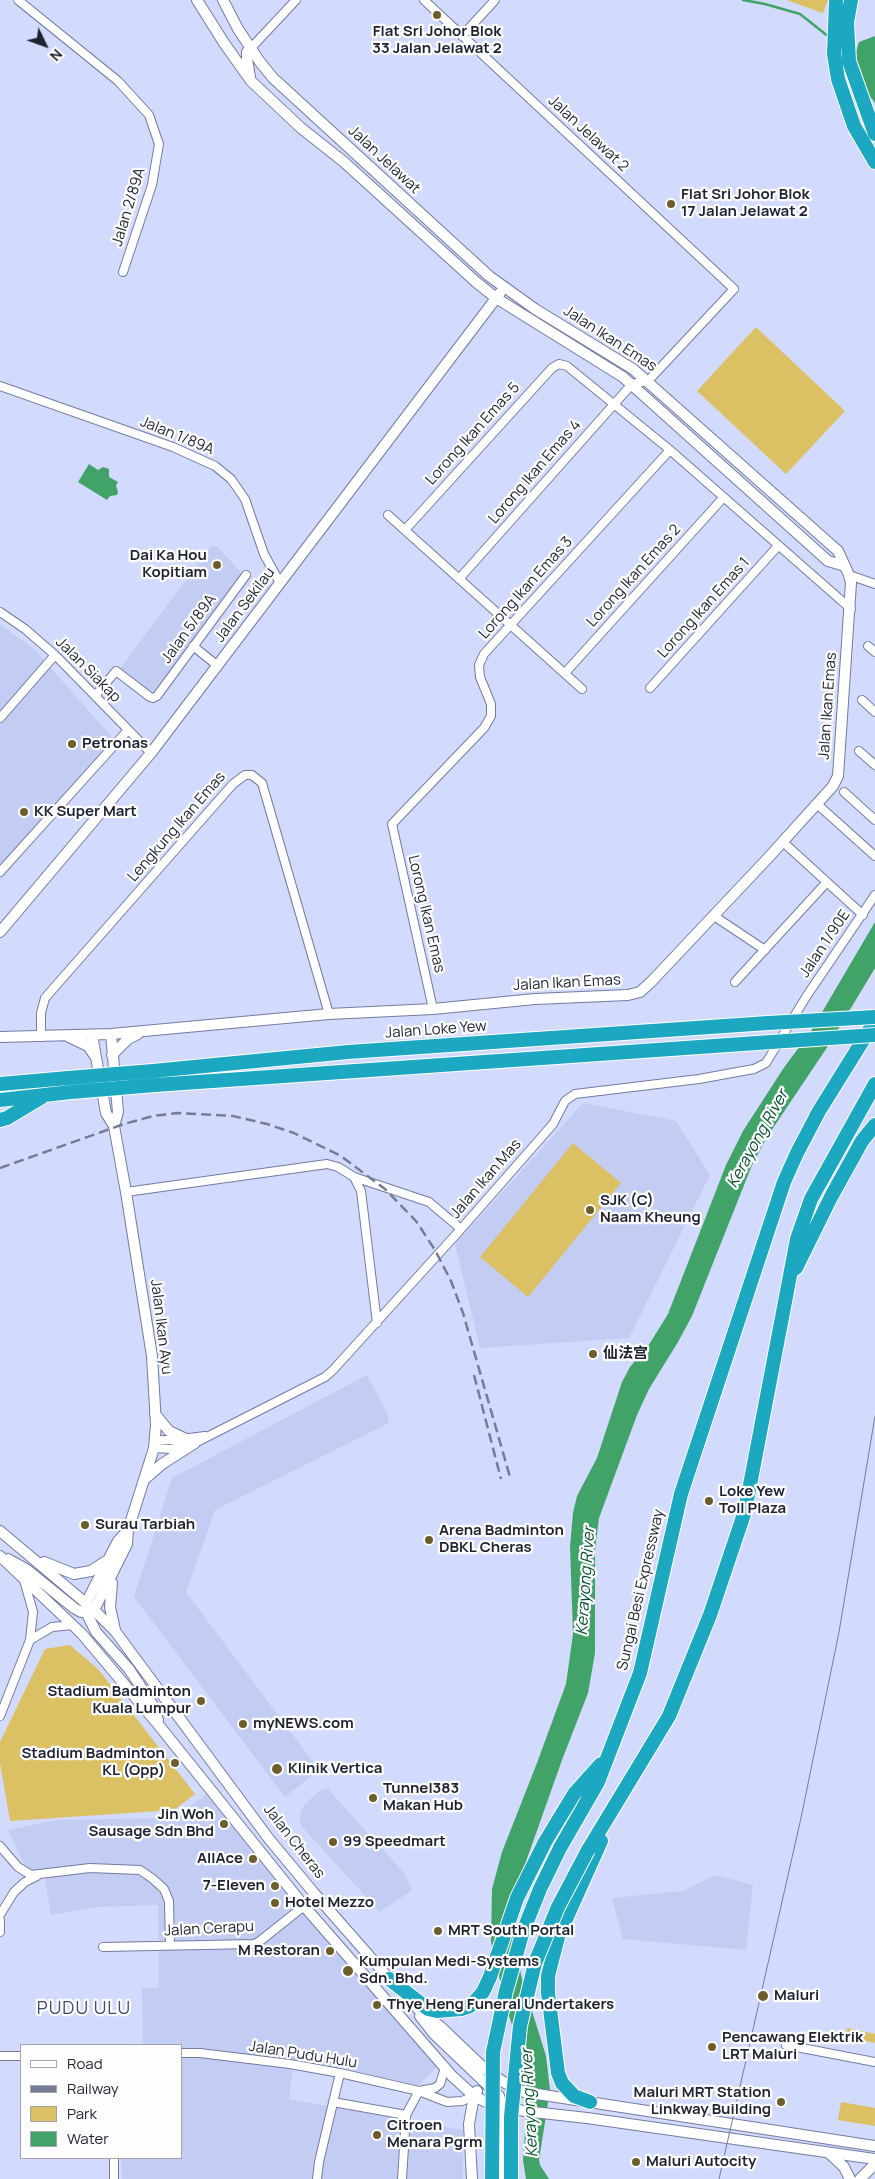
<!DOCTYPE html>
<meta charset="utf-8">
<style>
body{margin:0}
#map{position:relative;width:875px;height:2179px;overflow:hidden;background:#d2dafd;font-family:Manrope,sans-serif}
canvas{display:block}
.legend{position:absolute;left:20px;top:2044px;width:162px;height:115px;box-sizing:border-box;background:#fdfdfd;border:1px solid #a4a5ac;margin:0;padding:6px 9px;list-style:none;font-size:15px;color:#1f2232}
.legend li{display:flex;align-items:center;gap:10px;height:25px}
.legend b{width:25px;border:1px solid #a4a5ac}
.north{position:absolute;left:20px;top:20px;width:50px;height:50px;-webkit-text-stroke:4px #fdfdfd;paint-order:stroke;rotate:132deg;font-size:14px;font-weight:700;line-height:20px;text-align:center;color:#1f2232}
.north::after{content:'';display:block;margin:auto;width:18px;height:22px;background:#1f2232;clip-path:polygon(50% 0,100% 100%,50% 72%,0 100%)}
</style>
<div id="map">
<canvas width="875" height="2179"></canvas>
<ul class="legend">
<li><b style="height:6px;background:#fff"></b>Road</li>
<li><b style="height:6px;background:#777c96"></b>Railway</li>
<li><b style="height:14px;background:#dbc164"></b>Park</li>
<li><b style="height:14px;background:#42a369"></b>Water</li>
</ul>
<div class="north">N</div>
</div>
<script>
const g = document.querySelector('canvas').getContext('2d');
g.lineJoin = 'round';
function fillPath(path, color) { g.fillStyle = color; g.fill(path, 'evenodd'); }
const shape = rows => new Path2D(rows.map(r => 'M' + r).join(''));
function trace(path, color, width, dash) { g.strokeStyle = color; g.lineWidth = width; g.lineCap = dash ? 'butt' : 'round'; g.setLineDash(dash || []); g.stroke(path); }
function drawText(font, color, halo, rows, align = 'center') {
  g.font = font + ' Manrope,"Noto Sans SC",sans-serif'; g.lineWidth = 4.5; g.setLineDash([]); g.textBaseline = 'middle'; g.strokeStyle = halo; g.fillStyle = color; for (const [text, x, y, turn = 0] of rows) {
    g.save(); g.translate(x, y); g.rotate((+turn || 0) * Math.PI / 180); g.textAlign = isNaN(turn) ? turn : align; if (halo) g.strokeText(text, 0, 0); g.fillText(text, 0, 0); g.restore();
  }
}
const built = shape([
 [214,546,218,547,243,575,153,694,119,670,210,548],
 [0,624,35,650,119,745,0,881],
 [583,1103,676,1121,710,1175,629,1338,480,1348,455,1244],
 [367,1375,387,1412,389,1423,215,1510,186,1592,319,1770,285,1797,134,1597,172,1478],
 [327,1788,404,1873,412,1890,380,1912,302,1827,300,1822,301,1811,305,1804,322,1789],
 [207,1794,303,1912,437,2067,417,2086,283,2060,197,2049,181,2049,181,2045,143,2045,142,1988,159,1988,158,1905,97,1907,51,1915,44,1872,27,1871,8,1830,57,1820,170,1818,178,1815],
 [715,1875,753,1885,746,1950,623,1939,612,1898,683,1891],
 [181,2057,199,2057,293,2068,289,2099,463,2130,463,2179,122,2179,121,2158,181,2158]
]);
const green = shape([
 [786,0,828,0,823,13],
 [756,327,845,411,786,474,697,391],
 [573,1143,621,1183,528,1297,480,1257],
 [70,1645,98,1669,195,1794,174,1810,10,1821,0,1763,0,1742,45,1649],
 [847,2028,875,2034,875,2043,846,2037],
 [841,2102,875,2108,875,2126,838,2120]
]);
const water = shape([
 [875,36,875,103,865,90,856,72,856,51,859,42],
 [89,464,98,470,103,467,109,469,109,477,118,482,116,486,118,492,117,495,110,496,107,500,78,482],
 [875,922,875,968,830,1043,767,1137,752,1165,692,1316,678,1342,649,1389,637,1415,599,1518,595,1550,595,1653,588,1693,562,1760,518,1884,511,1926,522,1979,546,2056,550,2090,539,2160,540,2165,549,2179,526,2179,523,2160,527,2103,525,2064,507,2010,491,1942,492,1889,502,1852,537,1763,566,1684,573,1634,570,1547,573,1513,577,1496,597,1458,622,1382,630,1367,650,1343,668,1314,726,1165,743,1131,783,1069,811,1031]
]);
const stream = shape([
 [743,0,765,4,800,14,829,37]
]);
const street = shape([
 [18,0,118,81,149,115,159,144,152,185,123,272],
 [424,0,734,289,648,381,632,384,459,579],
 [462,36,495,0],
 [251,48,296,0],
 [0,386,173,447,215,466,231,479,245,499,264,554,280,583],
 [388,515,582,689],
 [405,530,552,368,559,364,567,366,670,450,851,609],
 [849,575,875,584],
 [0,612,25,629,55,655,151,753],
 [193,646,218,666],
 [868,646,875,652],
 [565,673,723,498],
 [650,688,778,546],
 [95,696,116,671,150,697,153,698,157,696,246,575],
 [862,700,875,712],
 [0,718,55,655],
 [859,751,875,765],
 [844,792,875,820],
 [817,804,875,856],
 [783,842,863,915],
 [0,872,128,730],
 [714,916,765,950],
 [735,982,827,882],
 [433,1009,392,824,484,728,491,716,491,704,480,677,479,665,484,654,670,450],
 [41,1037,41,1013,45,998,233,784,245,775,252,775,262,783,329,1014],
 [354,1177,361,1191,377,1323],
 [126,1192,327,1164,338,1167,354,1177,429,1202,461,1229],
 [155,1440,173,1440,205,1436],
 [154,1448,171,1449,195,1443,325,1377,333,1370,461,1229,553,1124,565,1101,575,1094,699,1079,754,1069,766,1063,806,997,875,895],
 [30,1640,52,1627,73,1625],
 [0,1716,30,1640,33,1612,24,1580],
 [0,1846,18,1867,31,1875,90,1868,140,1870,153,1879,164,1889,169,1901,170,1945],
 [0,1915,14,1892,25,1882,37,1876],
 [0,1920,0,1932],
 [103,1947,254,1944,260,1941,304,1906],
 [786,2045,875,2062],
 [181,2053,200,2053,290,2064,340,2073,419,2091,447,2102,462,2101,474,2096],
 [0,2056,21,2056],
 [419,2091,435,2088,440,2084,445,2068],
 [333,2102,406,2115],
 [114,2158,114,2179],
 [317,2179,319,2162,340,2073],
 [402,2179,406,2115,419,2091]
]);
const secondary = shape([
 [197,0,224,43,251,81,301,128,344,162,476,282,496,298,623,377,828,561,845,566],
 [250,77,247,59,247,52,251,48],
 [0,932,151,753,500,293],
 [111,1034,118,1112,114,1126],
 [92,1035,106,1113,114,1126,126,1192,152,1356,156,1425,154,1448,128,1530,127,1544,94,1610],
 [0,1037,111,1034,329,1014,433,1009,535,999,628,995,640,992,651,982,768,858,833,786,838,776,851,583,849,575,838,551,633,369,535,309,489,276,273,78,260,62,238,29,223,0],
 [69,1037,88,1046,95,1056],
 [112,1055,128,1039,138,1034],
 [155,1414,169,1431,186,1439],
 [145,1479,162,1464,195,1443],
 [128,1530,118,1541,86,1603,86,1612,96,1632,129,1669,152,1704,158,1720],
 [0,1531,94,1610,115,1631,269,1839,314,1893,393,1983],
 [0,1556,82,1634,161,1728,304,1906,452,2076,474,2096,486,2102,524,2111,587,2118,875,2159],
 [8,1559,26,1569,74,1608,81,1612,93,1610],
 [44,1562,74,1574,91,1571,106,1561],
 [112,1583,110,1607,115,1630],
 [417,2008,442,2028,485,2069,505,2083,524,2092,875,2146],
 [420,2016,434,2034,499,2096,502,2106,501,2179],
 [829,2153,844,2167,850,2179],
 [472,2179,469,2124,474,2096,477,2091],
 [860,2179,875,2164]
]);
const highway = shape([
 [836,0,834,54,838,79,854,126,875,162],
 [851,0,847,22,849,61,875,134],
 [153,1071,348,1052,768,1023],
 [0,1084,68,1078],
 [155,1085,757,1043],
 [0,1100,71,1092],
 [0,1120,7,1118,42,1097],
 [796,1268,831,1197,862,1141,875,1125],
 [560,1848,598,1782,640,1673,681,1494,784,1182,797,1153,819,1111,875,1021],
 [588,1850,669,1716,710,1615,745,1511,797,1239,811,1199,875,1084],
 [389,1979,428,2009,437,2011,461,2009,470,2006,477,1999,483,1992,490,1977,517,1898,545,1842,574,1794,601,1764],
 [590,2102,574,2096,562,2083,558,2073,548,1993,548,1976,558,1937,601,1841],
 [511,2179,511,2163]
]);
const tram = shape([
 [719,2179,801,1818,839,1632,875,1416]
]);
const rail = shape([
 [0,1168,124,1124,153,1116,178,1113,233,1116,267,1124,294,1133,341,1156,385,1189,416,1221,435,1250,451,1281,463,1313,510,1477],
 [474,1375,501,1479]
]);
const highwayBridge = shape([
 [768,1023,875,1017],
 [757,1043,875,1035],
 [68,1078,153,1071],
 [71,1092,155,1085],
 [511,2163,511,2117,520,2026,535,1963,558,1907,588,1850],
 [492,2179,493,2052,506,1991,522,1934,540,1889,560,1848]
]);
const markers = [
 [437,15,5,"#6c5e2b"],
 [671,204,5,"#6c5e2b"],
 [217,565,5,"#6c5e2b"],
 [72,744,5,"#6c5e2b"],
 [24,812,5,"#6c5e2b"],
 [590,1210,5,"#6c5e2b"],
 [593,1354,5,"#6c5e2b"],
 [709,1501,5,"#6c5e2b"],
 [85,1525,5,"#6c5e2b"],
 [429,1540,5,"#6c5e2b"],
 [201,1701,5,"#6c5e2b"],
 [243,1724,5,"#6c5e2b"],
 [175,1763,5,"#6c5e2b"],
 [277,1769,6,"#6c5e2b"],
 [373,1798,5,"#6c5e2b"],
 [224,1824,5,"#6c5e2b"],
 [333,1842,5,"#6c5e2b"],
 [253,1859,5,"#6c5e2b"],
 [275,1886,5,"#6c5e2b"],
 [275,1903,5,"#6c5e2b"],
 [438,1931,5,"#6c5e2b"],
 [330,1951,5,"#6c5e2b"],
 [348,1971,6,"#6c5e2b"],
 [763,1996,6,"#6c5e2b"],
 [377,2005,5,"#6c5e2b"],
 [712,2047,5,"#6c5e2b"],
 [781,2102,5,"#6c5e2b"],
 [377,2135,5,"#6c5e2b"],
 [636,2162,5,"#6c5e2b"]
];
const poiNames = [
 ["Flat Sri Johor Blok",437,32,"center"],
 ["33 Jalan Jelawat 2",437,49,"center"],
 ["Flat Sri Johor Blok",681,195],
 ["17 Jalan Jelawat 2",681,212],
 ["Dai Ka Hou",207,556,"right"],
 ["Kopitiam",207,573,"right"],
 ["Petronas",82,744],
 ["KK Super Mart",34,812],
 ["SJK (C)",600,1201],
 ["Naam Kheung",600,1218],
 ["仙法宫",603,1354],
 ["Loke Yew",719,1492],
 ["Toll Plaza",719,1509],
 ["Surau Tarbiah",95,1525],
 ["Arena Badminton",439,1531],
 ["DBKL Cheras",439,1548],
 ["Stadium Badminton",191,1692,"right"],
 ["Kuala Lumpur",191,1709,"right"],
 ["myNEWS.com",253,1724],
 ["Stadium Badminton",165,1754,"right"],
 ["KL (Opp)",165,1771,"right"],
 ["Klinik Vertica",288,1769],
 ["Tunnel383",383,1789],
 ["Makan Hub",383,1806],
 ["Jin Woh",214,1815,"right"],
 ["Sausage Sdn Bhd",214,1832,"right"],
 ["99 Speedmart",343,1842],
 ["AllAce",243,1859,"right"],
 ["7-Eleven",265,1886,"right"],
 ["Hotel Mezzo",285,1903],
 ["MRT South Portal",448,1931],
 ["M Restoran",320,1951,"right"],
 ["Kumpulan Medi-Systems",359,1962],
 ["Sdn. Bhd.",359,1979],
 ["Maluri",774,1996],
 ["Thye Heng Funeral Undertakers",387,2005],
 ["Pencawang Elektrik",722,2038],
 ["LRT Maluri",722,2055],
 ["Maluri MRT Station",771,2093,"right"],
 ["Linkway Building",771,2110,"right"],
 ["Citroen",387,2126],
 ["Menara Pgrm",387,2143],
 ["Maluri Autocity",646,2162]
];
const streetNames = [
 ["Jalan Jelawat 2",588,134,43],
 ["Jalan Jelawat",384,160,43],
 ["Jalan 2/89A",129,207,-73],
 ["Jalan Ikan Emas",610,339,33],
 ["Lorong Ikan Emas 5",473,434,-48],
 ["Jalan 1/89A",177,436,22],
 ["Lorong Ikan Emas 4",535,472,-49],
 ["Lorong Ikan Emas 2",634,576,-48],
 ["Lorong Ikan Emas 3",526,588,-48],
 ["Jalan Sekilau",245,605,-53],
 ["Lorong Ikan Emas 1",704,608,-48],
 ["Jalan 5/89A",189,629,-54],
 ["Jalan Siakap",88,670,45],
 ["Jalan Ikan Emas",828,706,-86],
 ["Lengkung Ikan Emas",177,827,-49],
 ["Lorong Ikan Emas",426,914,77],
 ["Jalan 1/90E",825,944,-56],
 ["Jalan Ikan Emas",567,983,-3],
 ["Jalan Loke Yew",436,1030,-4],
 ["Jalan Ikan Mas",486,1179,-49],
 ["Jalan Ikan Ayu",161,1327,83],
 ["Sungai Besi Expressway",641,1590,-77],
 ["Jalan Cheras",294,1842,52],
 ["Jalan Cerapu",209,1929,-3],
 ["Jalan Pudu Hulu",303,2055,9]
];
const waterNames = [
 ["Kerayong River",758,1139,-61],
 ["Kerayong River",586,1581,-86],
 ["Kerayong River",530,2103,-93]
];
const quarterNames = [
 ["PUDU ULU",84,2009]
];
fillPath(built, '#c3cdf4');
fillPath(green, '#dbc164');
fillPath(water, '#42a369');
trace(stream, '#42a369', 2.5);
trace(street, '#727ba2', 10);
trace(secondary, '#727ba2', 12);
trace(highway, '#fff', 16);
trace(street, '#fff', 8);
trace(secondary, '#fff', 10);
trace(highway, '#1ca8c1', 14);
trace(tram, '#777c96', 1);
trace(rail, '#777c96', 2.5, [10, 5]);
trace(highwayBridge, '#fff', 16, []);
trace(highwayBridge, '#1ca8c1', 14);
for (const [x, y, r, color] of markers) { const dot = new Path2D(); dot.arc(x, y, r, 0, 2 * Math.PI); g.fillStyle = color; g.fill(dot); trace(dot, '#fdfdfd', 2); }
drawText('bold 15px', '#1f2232', '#fdfdfd', poiNames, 'left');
drawText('15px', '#1f2232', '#fdfdfd', streetNames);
drawText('italic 16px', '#03512b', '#fdfdfd', waterNames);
g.letterSpacing = '1px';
drawText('18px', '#41496d', '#fdfdfd', quarterNames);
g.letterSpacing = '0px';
</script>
